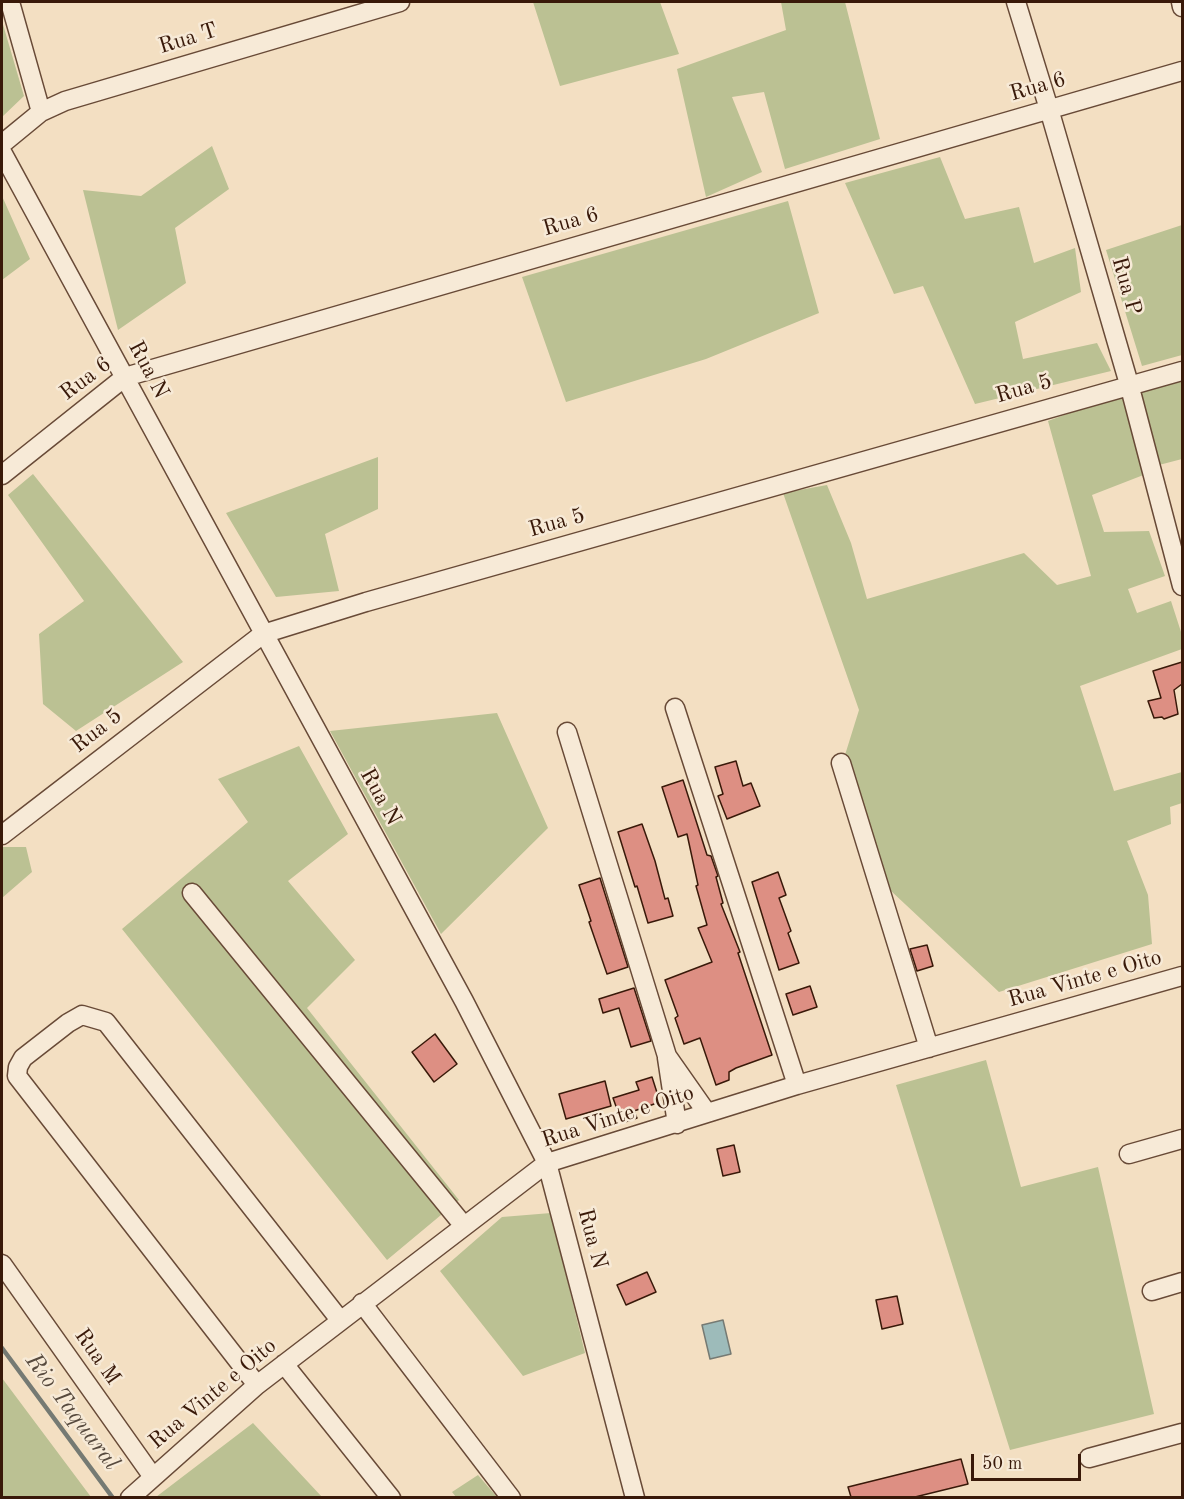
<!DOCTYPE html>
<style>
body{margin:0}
#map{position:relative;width:1184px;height:1499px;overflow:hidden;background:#f3dfc2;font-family:"Old Standard TT",serif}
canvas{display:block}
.frame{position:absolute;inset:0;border:3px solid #391909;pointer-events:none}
.scale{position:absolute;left:971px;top:1454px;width:110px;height:27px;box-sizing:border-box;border:3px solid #391909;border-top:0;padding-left:8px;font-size:18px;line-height:21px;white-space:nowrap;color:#391909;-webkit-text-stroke:4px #f7ead7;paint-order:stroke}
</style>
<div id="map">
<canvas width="1184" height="1499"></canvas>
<div class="frame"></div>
<div class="scale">50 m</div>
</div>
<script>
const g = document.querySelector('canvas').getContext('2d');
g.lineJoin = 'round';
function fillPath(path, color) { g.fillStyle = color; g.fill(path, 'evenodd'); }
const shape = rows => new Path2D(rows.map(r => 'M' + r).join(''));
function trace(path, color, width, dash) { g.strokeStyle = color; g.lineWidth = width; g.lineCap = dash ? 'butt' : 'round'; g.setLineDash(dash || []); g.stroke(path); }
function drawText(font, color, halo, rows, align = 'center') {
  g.font = font + ' "Old Standard TT",serif'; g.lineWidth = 5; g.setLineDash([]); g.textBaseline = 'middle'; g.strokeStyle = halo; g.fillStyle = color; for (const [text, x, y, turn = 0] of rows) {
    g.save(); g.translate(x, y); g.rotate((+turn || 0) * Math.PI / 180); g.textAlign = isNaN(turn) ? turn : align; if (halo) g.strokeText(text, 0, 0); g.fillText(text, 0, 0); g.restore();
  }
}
const green = shape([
 [533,2,660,2,679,54,560,86],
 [781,2,845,2,880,139,785,169,764,92,732,97,762,172,706,197,677,69,786,30],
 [2,21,24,96,2,117],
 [212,146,229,189,175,228,186,283,118,330,83,190,141,196],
 [940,157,965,219,1019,207,1034,263,1075,248,1081,292,1015,322,1023,359,1097,343,1111,371,975,404,923,286,894,294,845,183],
 [2,196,30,259,2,280],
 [788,201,819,313,706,359,566,402,522,277],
 [1182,225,1182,355,1142,366,1106,250],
 [1182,375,1182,459,1159,465,1138,385],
 [1124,393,1146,474,1092,495,1104,532,1149,531,1165,576,1128,589,1137,613,1171,601,1182,635,1182,649,1080,686,1114,791,1182,772,1182,803,1170,807,1171,824,1127,841,1148,895,1152,944,999,992,890,890,845,755,859,710,783,493,827,485,851,543,867,599,1024,553,1057,585,1091,576,1048,421],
 [378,457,378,509,325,534,339,591,276,597,226,513],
 [33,474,183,662,76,731,43,704,39,634,84,601,8,495],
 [497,713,548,828,441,934,330,731],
 [299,746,348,834,288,881,355,960,307,1008,459,1200,387,1260,122,929,248,822,218,779],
 [2,847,26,847,32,872,2,898],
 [986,1060,1021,1187,1098,1167,1154,1414,1010,1450,896,1085],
 [551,1213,585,1353,523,1376,440,1271,502,1217],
 [2,1378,91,1497,2,1497],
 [253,1423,322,1497,156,1497],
 [478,1475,497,1497,456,1497,452,1492]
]);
const water = shape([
 [723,1320,731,1354,710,1359,702,1325,723,1320]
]);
const stream = shape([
 [2,1348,113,1498]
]);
const building = shape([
 [1182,662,1182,684,1174,690,1178,714,1164,719,1162,717,1154,718,1148,701,1161,698,1153,671,1182,662],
 [736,761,743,786,751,783,760,806,727,819,718,796,723,794,715,767,736,761],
 [683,780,707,855,711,856,718,876,716,877,723,903,721,904,740,952,738,953,772,1055,736,1068,729,1072,729,1080,716,1085,700,1038,684,1044,675,1018,678,1016,665,980,712,962,698,928,707,925,696,886,698,885,687,834,678,837,662,787,683,780],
 [642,824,655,861,665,899,668,898,673,916,648,923,637,886,635,887,618,832,642,824],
 [778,872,786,895,779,898,791,931,788,933,799,963,779,970,752,882,778,872],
 [600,878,628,967,607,974,589,922,591,921,579,885,600,878],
 [927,945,933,966,917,971,910,949,927,945],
 [810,986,817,1007,793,1015,786,994,810,986],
 [634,988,651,1041,631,1047,619,1008,603,1013,599,999,634,988],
 [435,1034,457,1064,434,1082,412,1052,435,1034],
 [652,1077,660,1102,634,1111,637,1118,622,1123,613,1098,639,1090,636,1082,652,1077],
 [605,1081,611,1106,566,1119,559,1094,605,1081],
 [734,1145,740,1172,723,1176,717,1149,734,1145],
 [647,1272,656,1292,626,1305,617,1285,647,1272],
 [897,1296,903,1324,882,1329,876,1300,897,1296],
 [961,1459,968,1484,915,1497,851,1497,848,1487,961,1459]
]);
const minor = shape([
 [10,2,41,112],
 [1016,2,1049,109,1129,384,1182,586],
 [1181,2,1182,7],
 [2,144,41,112,65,101,400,2],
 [2,152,464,1001,547,1163,635,1498],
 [2,475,125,377,1182,71],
 [675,708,797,1085],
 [567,732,667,1056,707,1113],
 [841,763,929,1048],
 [2,835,263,634,366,602,1182,371],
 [192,893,464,1226],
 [667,1058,677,1124],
 [1129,1154,1182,1139],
 [2,1264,153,1477],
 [1152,1291,1182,1282],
 [362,1303,511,1498],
 [284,1364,391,1498],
 [257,1385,17,1076,18,1067,23,1058,68,1023,82,1015,106,1022,340,1320],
 [1089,1458,1182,1433],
 [130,1498,257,1385,547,1163,797,1085,1182,976]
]);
const streetNames = [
 ["Rua T",188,39,-17],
 ["Rua 6",1038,87,-16],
 ["Rua 6",571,222,-16],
 ["Rua P",1126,286,74],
 ["Rua N",148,370,62],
 ["Rua 6",86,379,-37],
 ["Rua 5",1024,389,-16],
 ["Rua 5",557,523,-16],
 ["Rua 5",97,731,-38],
 ["Rua N",380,797,61],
 ["Rua Vinte e Oito",1085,979,-16],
 ["Rua Vinte e Oito",618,1117,-18],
 ["Rua N",592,1239,75],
 ["Rua M",97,1357,55],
 ["Rua Vinte e Oito",213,1394,-40]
];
const waterNames = [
 ["Rio Taquaral",72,1412,53]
];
fillPath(green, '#bbc193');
fillPath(water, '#9dbbba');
trace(water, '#757a73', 1.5);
trace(stream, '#757a73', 4.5);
fillPath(building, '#dd8f83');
trace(building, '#391909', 1.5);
trace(minor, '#684a37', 21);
trace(minor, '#f7ead7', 18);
drawText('22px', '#391909', '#f7ead7', streetNames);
drawText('italic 24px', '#574a3e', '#f7ead7', waterNames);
</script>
